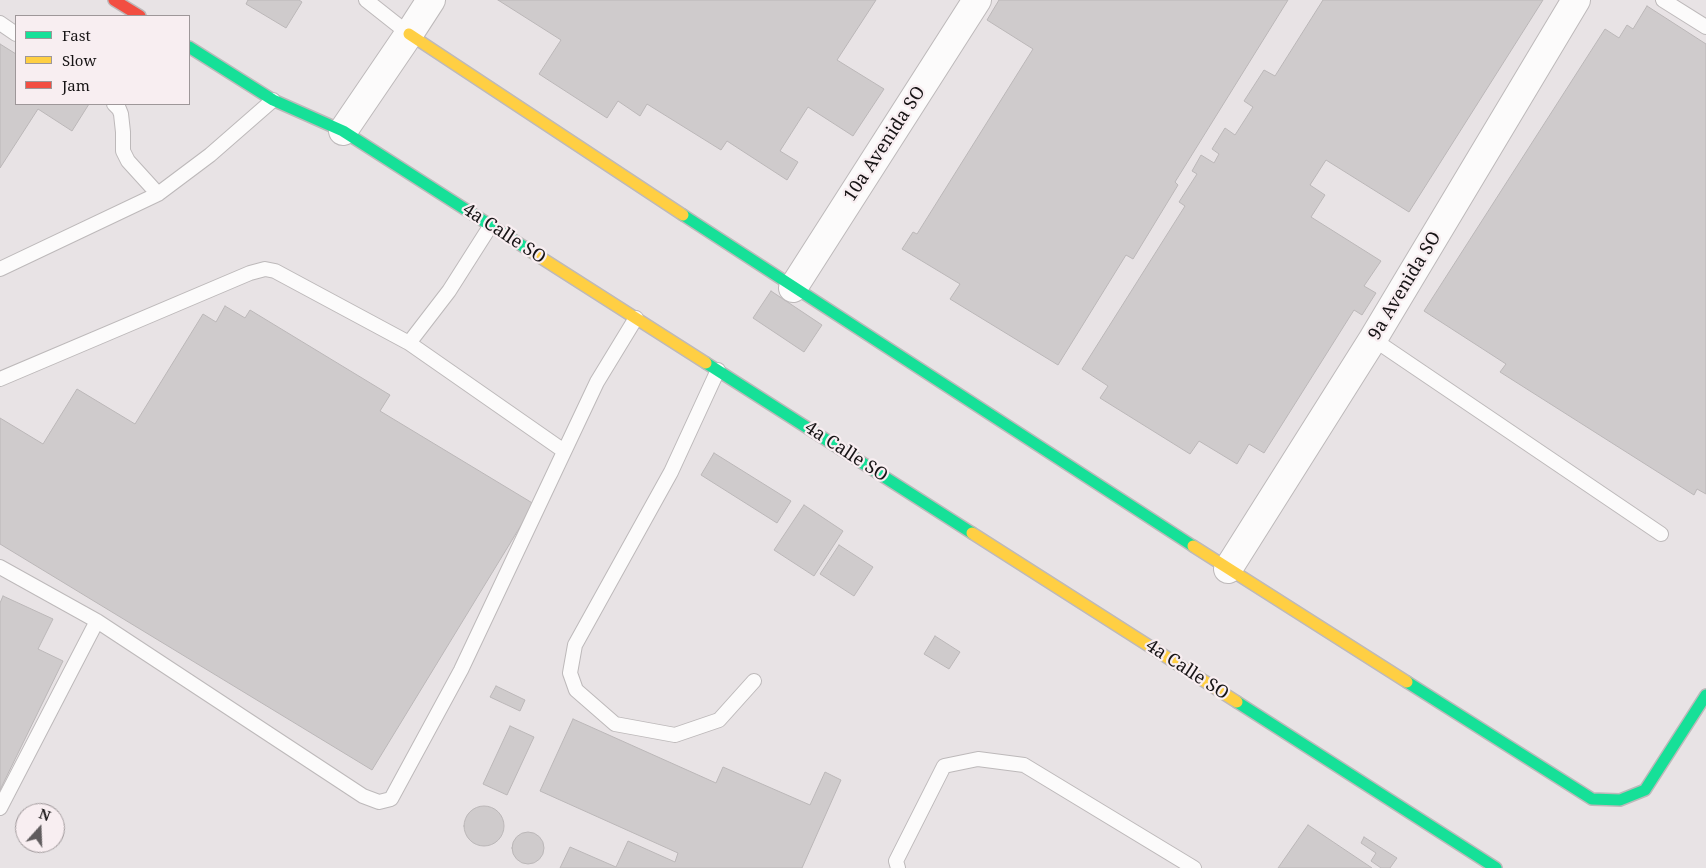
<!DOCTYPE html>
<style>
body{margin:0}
#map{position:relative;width:1706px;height:868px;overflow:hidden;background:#e8e3e5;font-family:"Noto Serif",serif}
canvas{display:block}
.legend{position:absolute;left:15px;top:15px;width:175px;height:90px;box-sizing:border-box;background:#f8eef1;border:1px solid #9e9799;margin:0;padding:6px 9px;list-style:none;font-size:15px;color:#171415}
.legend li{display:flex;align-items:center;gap:10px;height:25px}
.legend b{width:25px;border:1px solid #9e9799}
.north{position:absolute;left:15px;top:803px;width:50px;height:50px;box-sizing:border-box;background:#f8eef1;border:1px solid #9e9799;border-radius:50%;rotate:20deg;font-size:14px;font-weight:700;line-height:20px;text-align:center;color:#171415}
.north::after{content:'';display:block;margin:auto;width:18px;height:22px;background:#605c5e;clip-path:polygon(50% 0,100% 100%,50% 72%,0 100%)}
</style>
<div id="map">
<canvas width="1706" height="868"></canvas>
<ul class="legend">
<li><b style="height:6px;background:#16e098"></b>Fast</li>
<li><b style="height:6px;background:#ffcf43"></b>Slow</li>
<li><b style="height:6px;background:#f24e42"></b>Jam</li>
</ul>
<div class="north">N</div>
</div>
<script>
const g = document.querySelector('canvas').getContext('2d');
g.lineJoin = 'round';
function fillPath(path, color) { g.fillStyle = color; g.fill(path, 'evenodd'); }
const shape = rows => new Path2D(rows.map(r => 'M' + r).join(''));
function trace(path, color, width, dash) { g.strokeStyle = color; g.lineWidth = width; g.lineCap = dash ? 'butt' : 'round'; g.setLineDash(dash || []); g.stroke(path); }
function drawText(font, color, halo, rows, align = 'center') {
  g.font = font + ' "Noto Serif",serif'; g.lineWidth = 4.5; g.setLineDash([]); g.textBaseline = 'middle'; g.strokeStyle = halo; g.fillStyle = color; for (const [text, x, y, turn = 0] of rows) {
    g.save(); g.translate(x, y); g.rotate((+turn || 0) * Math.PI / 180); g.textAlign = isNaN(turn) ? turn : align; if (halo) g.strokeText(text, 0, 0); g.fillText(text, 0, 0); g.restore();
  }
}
const building = shape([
 [248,0,299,0,302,2,286,28,246,4,248,0],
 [498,0,876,0,837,60,884,89,853,136,808,107,780,151,798,162,787,180,727,141,721,150,647,104,640,116,618,101,607,118,539,74,561,40,498,0],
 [999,0,1288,0,1175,182,1178,185,1133,259,1126,255,1058,365,950,299,960,284,902,249,913,232,917,234,1033,49,987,20,999,0],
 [1323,0,1543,0,1409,212,1326,160,1310,185,1325,195,1311,217,1381,261,1364,286,1376,293,1362,315,1354,310,1264,453,1249,444,1237,464,1199,441,1190,454,1100,398,1108,386,1082,369,1185,206,1179,202,1197,174,1192,171,1201,155,1214,163,1219,154,1212,149,1225,128,1235,135,1253,107,1244,101,1264,70,1275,76,1323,0],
 [1647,6,1706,44,1706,494,1697,489,1694,495,1500,372,1506,364,1424,311,1605,29,1619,38,1627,25,1633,29,1647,6],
 [0,44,16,54,16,104,89,104,72,131,38,109,0,168,0,44],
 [771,291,822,325,804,352,753,318,771,291],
 [225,306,245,318,250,310,390,395,380,411,534,504,372,770,0,544,0,418,43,444,77,389,135,424,203,314,216,322,225,306],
 [714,453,791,501,777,523,701,475,714,453],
 [804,505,843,531,814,576,774,550,804,505],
 [839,545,873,567,854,596,820,574,839,545],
 [3,596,53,619,38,649,63,661,0,790,0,603,3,596],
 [935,636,960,652,949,669,924,654,935,636],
 [496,686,525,700,520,711,490,697,496,686],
 [573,719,716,783,723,767,810,805,825,772,841,780,802,868,560,868,570,847,616,867,628,841,675,862,678,853,540,791,573,719],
 [510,726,534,737,507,795,483,784,510,726],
 '464 826a20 20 0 1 1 40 0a20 20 0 1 1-40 0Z',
 [1308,825,1372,868,1278,868,1308,825],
 '512 848a16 16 0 1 1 32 0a16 16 0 1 1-32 0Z',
 [1364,837,1397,858,1390,868,1381,868,1371,861,1376,853,1361,843,1364,837]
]);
const lane = shape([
 [366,0,409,34],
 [1663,0,1706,27],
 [0,23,16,34],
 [114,104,119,109,121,114,123,132,123,151,128,161,158,194],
 [0,269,158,194,210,155,273,100],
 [1373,339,1661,534],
 [409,343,449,291,491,225],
 [718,370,671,472,575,645,570,673,576,690,615,724,675,735,719,720,754,681],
 [0,379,250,273,265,269,275,271,409,343,564,451],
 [0,567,97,621,363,796,379,802,391,799,461,670,597,382,636,318],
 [0,808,97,621],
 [898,868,896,861,944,766,978,759,1024,765,1194,868]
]);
const street = shape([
 [343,131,409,34,431,0],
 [793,288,977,0],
 [1228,569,1373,339,1576,0]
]);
const fast = shape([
 [189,47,273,100,343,131,532,252],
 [683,215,1193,546],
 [706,363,972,533],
 [1407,682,1592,799,1620,800,1645,790,1706,695],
 [1237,702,1496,868]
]);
const slow = shape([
 [409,34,683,215],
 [532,252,706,363],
 [972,533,1237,702],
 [1193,546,1407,682]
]);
const jam = shape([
 [114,0,140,16]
]);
const streetNames = [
 ["10a Avenida SO",885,144,-57],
 ["4a Calle SO",504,234,33],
 ["9a Avenida SO",1405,286,-59],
 ["4a Calle SO",846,452,33],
 ["4a Calle SO",1187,670,33]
];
fillPath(building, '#cfcbcc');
trace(building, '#bbb7b8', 1);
trace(lane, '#bdb9ba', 16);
trace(street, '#bdb9ba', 30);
trace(fast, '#bdb9ba', 14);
trace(slow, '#bdb9ba', 14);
trace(jam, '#bdb9ba', 14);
trace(lane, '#fcfbfb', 14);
trace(street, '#fcfbfb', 28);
trace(fast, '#16e098', 11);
trace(slow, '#ffcf43', 11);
trace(jam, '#f24e42', 11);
drawText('18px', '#171415', '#f8eef1', streetNames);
</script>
